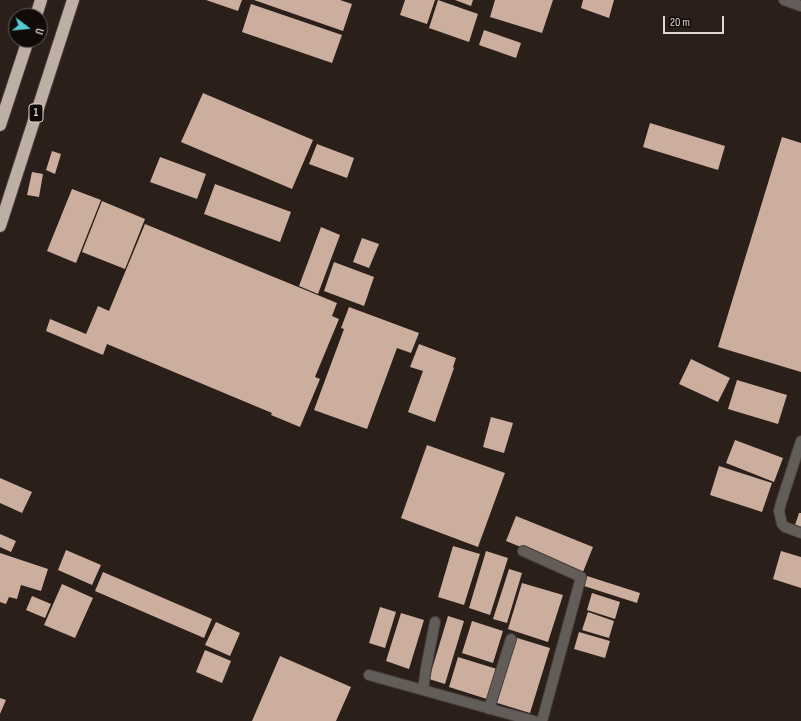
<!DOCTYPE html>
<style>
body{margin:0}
#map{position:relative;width:801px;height:721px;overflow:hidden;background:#2b1f19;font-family:"Sofia Sans Condensed",sans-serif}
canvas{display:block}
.north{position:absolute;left:8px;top:8px;width:40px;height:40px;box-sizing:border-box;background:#100a08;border:1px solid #635c59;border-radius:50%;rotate:106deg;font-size:11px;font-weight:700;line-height:16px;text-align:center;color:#dfd6d2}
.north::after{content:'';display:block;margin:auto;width:14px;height:18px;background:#52ccd5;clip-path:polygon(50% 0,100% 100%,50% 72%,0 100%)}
.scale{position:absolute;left:663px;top:16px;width:61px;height:18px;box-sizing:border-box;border:2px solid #dfd6d2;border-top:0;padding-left:5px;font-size:12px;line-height:14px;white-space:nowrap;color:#dfd6d2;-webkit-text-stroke:3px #100a08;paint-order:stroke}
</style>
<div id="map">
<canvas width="801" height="721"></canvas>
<div class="north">U</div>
<div class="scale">20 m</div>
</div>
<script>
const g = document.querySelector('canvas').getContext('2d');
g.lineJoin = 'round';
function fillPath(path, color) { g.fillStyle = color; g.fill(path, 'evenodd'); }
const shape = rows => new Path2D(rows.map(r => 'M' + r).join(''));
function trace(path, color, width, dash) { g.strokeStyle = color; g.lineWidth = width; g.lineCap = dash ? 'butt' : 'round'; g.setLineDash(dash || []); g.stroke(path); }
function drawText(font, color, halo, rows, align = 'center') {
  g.font = font + ' "Sofia Sans Condensed",sans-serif'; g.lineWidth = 4; g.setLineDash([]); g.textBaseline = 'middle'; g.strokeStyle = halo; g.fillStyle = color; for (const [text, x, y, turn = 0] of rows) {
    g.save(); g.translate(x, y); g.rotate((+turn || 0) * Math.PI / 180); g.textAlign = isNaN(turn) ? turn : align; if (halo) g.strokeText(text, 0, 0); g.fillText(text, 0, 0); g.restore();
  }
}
const building = shape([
 [206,0,242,0,238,11],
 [254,0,340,0,352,4,343,31],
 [405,0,435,0,427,24,400,15],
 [438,0,478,14,469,42,429,28],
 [455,0,473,0,471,6],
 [495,0,553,0,542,33,490,17],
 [583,0,614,0,609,18,581,8],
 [251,4,342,35,332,63,242,32],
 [484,30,521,43,516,58,479,45],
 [203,93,313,140,292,189,181,142],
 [650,123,725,146,718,170,643,147],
 [782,137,801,143,801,372,718,347],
 [317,144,354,158,347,178,309,164],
 [52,151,61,154,55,174,46,170],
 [160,157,206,174,197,199,150,182],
 [32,172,43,174,39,197,27,195],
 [215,184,291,212,280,242,204,214],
 [72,189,101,200,76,263,47,251],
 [102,201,145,219,125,269,82,252],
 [145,224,337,303,332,316,339,319,315,377,320,379,300,427,271,415,272,413,107,344,103,355,46,331,50,319,86,334,98,306,109,311],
 [321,227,340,235,318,294,299,286],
 [362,238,379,244,369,268,353,262],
 [334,262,374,277,364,306,324,291],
 [349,307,419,333,411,353,397,348,367,429,314,410,344,329,341,328],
 [419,344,456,358,453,367,454,368,435,422,408,412,423,371,410,367],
 [691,359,730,378,718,402,679,384],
 [737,380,787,395,778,424,728,409],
 [491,417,513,423,504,453,483,447],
 [735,440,783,458,774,482,726,463],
 [427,445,505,473,478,547,401,518],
 [719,466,772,483,762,512,710,495],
 [0,478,32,492,22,513,0,503],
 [799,513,801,513,801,530,794,528],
 [516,516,593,547,583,572,506,541],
 [0,534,16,541,11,552,0,547],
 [453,546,480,554,464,605,438,597],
 [66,550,101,565,92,585,58,570],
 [486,551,508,558,490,615,469,608],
 [781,551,801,557,801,588,773,579],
 [0,553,48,569,41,591,21,585,17,599,9,597,6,604,0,602],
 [509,569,522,573,507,623,493,619],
 [103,572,212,619,204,638,95,591],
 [587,576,640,593,637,603,584,586],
 [522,583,563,595,548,642,508,629],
 [62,584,93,598,75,638,44,625],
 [592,593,620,602,615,619,587,610],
 [32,596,51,604,45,618,26,610],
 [380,607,396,612,385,648,369,643],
 [588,612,614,621,609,638,582,630],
 [401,613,424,620,409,669,386,661],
 [448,616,464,621,445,684,429,679],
 [472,621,503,631,493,663,462,653],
 [216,622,240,633,230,656,205,645],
 [579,632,610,641,605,658,574,649],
 [514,637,550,648,530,713,494,702],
 [205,650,231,661,222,683,196,672],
 [280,656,351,687,336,721,252,721],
 [458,657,500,670,490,700,449,687],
 [0,698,6,700,0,714]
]);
const street = shape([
 [784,0,801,6],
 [801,441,781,503,779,511,782,524,785,527,801,533],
 [523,551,581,577,542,721],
 [369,675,534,721],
 [423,690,426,668,435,622],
 [489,709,511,639]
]);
const highway = shape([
 [36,16,41,0],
 [0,125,28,40],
 [0,226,73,0]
]);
const shields = [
 [36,113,14]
];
const shieldNames = [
 ["1",36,113]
];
fillPath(building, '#ccae9f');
trace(street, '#483c37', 12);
trace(highway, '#483c37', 14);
trace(street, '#625d58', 10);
trace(highway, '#bdafa4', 12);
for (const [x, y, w] of shields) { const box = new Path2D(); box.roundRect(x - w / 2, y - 9, w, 18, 3); g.fillStyle = '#100a08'; g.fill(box); trace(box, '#dfd6d2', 1); }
drawText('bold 11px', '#dfd6d2', null, shieldNames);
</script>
